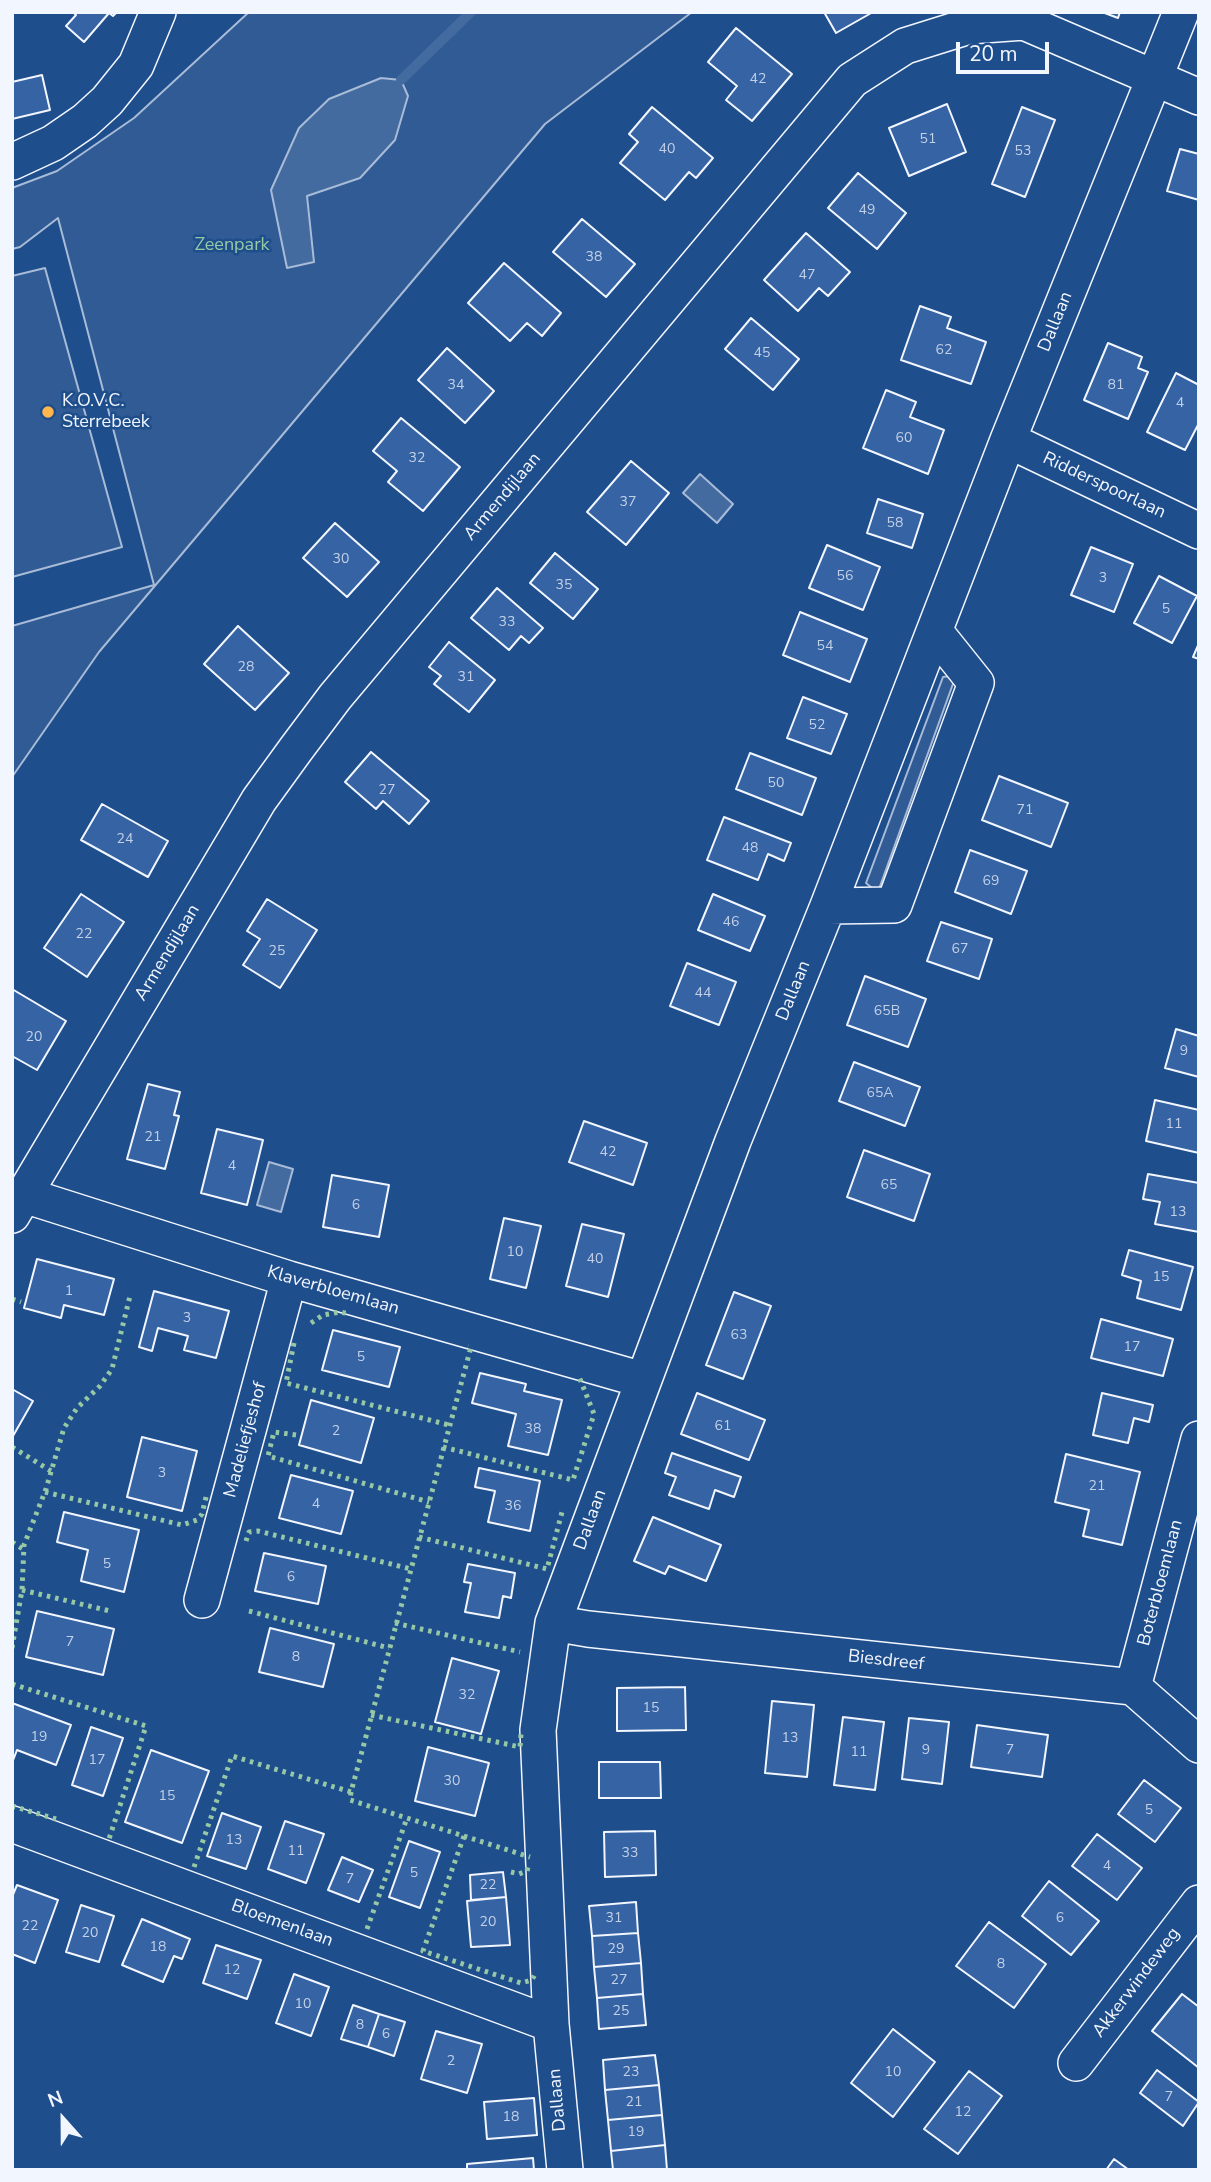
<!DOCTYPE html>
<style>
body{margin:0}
#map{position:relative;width:1211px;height:2182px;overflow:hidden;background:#1f4e8c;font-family:"Nunito Sans",sans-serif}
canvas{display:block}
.frame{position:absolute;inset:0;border:14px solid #f2f6ff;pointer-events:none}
.north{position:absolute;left:28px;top:2084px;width:70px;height:70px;-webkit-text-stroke:5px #1f4e8c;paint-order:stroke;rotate:339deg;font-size:19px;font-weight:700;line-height:28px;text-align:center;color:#f2f6ff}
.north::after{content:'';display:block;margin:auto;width:24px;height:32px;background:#f2f6ff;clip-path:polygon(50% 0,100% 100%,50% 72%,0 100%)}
.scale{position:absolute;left:956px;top:42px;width:93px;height:32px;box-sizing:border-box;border:4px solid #f2f6ff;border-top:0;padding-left:9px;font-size:21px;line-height:24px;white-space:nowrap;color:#f2f6ff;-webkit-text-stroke:5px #1f4e8c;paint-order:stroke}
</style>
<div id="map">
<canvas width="1211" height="2182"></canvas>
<div class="frame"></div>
<div class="north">N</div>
<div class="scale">20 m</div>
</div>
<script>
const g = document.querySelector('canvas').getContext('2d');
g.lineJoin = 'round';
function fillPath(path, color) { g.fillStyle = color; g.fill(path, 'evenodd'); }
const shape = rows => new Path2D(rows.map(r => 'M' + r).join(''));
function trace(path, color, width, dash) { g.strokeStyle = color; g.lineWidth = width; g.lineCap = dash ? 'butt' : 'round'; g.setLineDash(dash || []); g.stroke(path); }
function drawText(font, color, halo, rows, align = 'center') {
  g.font = font + ' "Nunito Sans",sans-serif'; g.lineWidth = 5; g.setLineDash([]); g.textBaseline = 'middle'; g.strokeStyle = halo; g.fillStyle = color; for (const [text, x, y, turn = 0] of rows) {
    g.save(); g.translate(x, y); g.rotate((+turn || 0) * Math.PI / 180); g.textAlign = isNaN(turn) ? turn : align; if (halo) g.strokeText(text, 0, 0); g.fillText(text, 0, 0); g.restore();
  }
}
const built = shape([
 [249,12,692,12,545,124,99,652,12,777,12,626,154,585,58,218,20,247,12,249,12,188,57,171,134,118,249,12],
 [45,268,122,547,12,577,12,276,45,268],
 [950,676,954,681,879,889,872,888,866,883,943,677,950,676]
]);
const water = shape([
 [381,78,401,80,408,96,395,140,360,178,307,196,314,262,287,268,271,190,299,128,329,99,381,78],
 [700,474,733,504,717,523,683,493,700,474],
 [269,1162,293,1169,281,1212,257,1205,269,1162]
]);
const stream = shape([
 [401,80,471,12]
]);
const building = shape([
 [73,12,117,12,113,16,109,13,84,42,66,26,76,15,73,12],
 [824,12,873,12,836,33,824,12],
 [1102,12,1120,12,1118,18,1102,12],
 [736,28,792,74,752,121,726,100,737,86,708,62,736,28],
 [42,75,50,110,12,119,12,82,42,75],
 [947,104,966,152,909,176,889,128,947,104],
 [652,107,713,158,696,178,689,172,665,200,620,163,638,142,629,134,652,107],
 [1022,107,1055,120,1025,197,992,184,1022,107],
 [1180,149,1199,154,1199,200,1167,191,1180,149],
 [858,173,906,213,877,249,828,208,858,173],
 [582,219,635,264,606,297,553,252,582,219],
 [806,233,850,272,828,296,819,288,798,311,764,280,806,233],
 [504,263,561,313,542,336,527,323,510,341,468,303,504,263],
 [920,306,951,317,947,328,986,342,971,384,901,360,920,306],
 [751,318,799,359,773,390,725,349,751,318],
 [1108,343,1142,357,1138,368,1148,372,1128,419,1084,400,1108,343],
 [447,348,494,391,465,423,418,380,447,348],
 [1176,373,1199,385,1199,423,1185,450,1147,432,1176,373],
 [886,390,916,402,910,417,944,430,928,474,863,448,886,390],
 [401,418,460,467,423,511,388,482,397,471,373,451,401,418],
 [631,461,669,493,626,545,587,512,631,461],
 [878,499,923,514,912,548,867,533,878,499],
 [335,523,379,562,347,597,303,558,335,523],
 [827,545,880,567,863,610,809,588,827,545],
 [1091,547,1133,564,1114,612,1071,595,1091,547],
 [555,553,598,589,573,619,530,583,555,553],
 [1159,576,1197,596,1172,643,1134,623,1159,576],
 [497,588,543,628,529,643,521,636,509,650,471,618,497,588],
 [800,612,867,639,850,682,783,655,800,612],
 [238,626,289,673,255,710,204,664,238,626],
 [449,642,495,680,469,712,434,684,441,676,429,667,449,642],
 [1199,643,1199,659,1193,657,1199,643],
 [803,697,847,714,831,754,787,738,803,697],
 [371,752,429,801,409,824,383,801,376,809,345,782,371,752],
 [750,753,816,778,802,815,736,789,750,753],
 [999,776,1068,803,1051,847,982,820,999,776],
 [102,804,168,841,148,877,81,840,102,804],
 [724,817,791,843,784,861,768,854,758,880,707,860,724,817],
 [970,850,1027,871,1011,914,955,892,970,850],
 [81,894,124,922,87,977,44,948,81,894],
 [713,894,765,916,750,951,698,930,713,894],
 [267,899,317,930,280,988,243,965,260,939,247,931,267,899],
 [941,922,992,939,979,979,927,961,941,922],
 [687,963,736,982,719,1025,670,1006,687,963],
 [865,976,926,999,908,1047,847,1025,865,976],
 [12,989,66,1021,37,1070,12,1056,12,989],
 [1176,1029,1199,1036,1199,1077,1165,1068,1176,1029],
 [854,1062,920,1087,905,1126,839,1101,854,1062],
 [148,1084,180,1092,174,1115,179,1116,165,1169,127,1159,148,1084],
 [1155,1100,1199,1110,1199,1153,1146,1141,1155,1100],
 [584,1121,647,1143,633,1185,569,1162,584,1121],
 [217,1129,263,1140,247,1205,201,1193,217,1129],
 [864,1150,930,1174,914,1221,847,1197,864,1150],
 [1148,1174,1199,1183,1199,1232,1155,1224,1160,1202,1143,1199,1148,1174],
 [332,1175,389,1185,379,1237,323,1227,332,1175],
 [504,1218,541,1226,526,1288,490,1279,504,1218],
 [582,1224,624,1234,608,1297,566,1286,582,1224],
 [1129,1250,1193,1267,1181,1310,1137,1298,1141,1281,1122,1275,1129,1250],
 [37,1259,114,1279,104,1315,64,1305,61,1318,24,1308,37,1259],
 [154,1291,229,1311,216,1358,184,1350,188,1336,158,1328,152,1351,139,1347,154,1291],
 [734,1292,771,1306,743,1379,706,1365,734,1292],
 [1101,1319,1173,1339,1163,1376,1091,1358,1101,1319],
 [333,1330,400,1347,389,1387,322,1370,333,1330],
 [480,1373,526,1384,524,1391,562,1400,548,1455,508,1446,516,1414,472,1403,480,1373],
 [12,1389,33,1401,13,1436,12,1435,12,1389],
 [697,1393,765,1420,749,1460,681,1434,697,1393],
 [1102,1393,1153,1405,1149,1422,1134,1418,1128,1443,1093,1435,1102,1393],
 [311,1400,374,1418,361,1463,299,1445,311,1400],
 [142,1437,197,1451,182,1511,127,1497,142,1437],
 [672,1453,741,1477,734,1497,715,1490,709,1509,669,1495,676,1477,665,1473,672,1453],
 [1066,1454,1140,1472,1122,1545,1083,1536,1089,1510,1055,1502,1066,1454],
 [479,1468,540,1481,530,1531,488,1522,495,1491,475,1487,479,1468],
 [291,1475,353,1491,341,1534,279,1518,291,1475],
 [64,1512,139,1530,124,1592,81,1581,88,1550,57,1542,64,1512],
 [653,1517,721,1545,706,1581,669,1566,665,1574,634,1561,653,1517],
 [264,1553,326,1566,318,1604,255,1591,264,1553],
 [468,1564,515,1573,511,1598,503,1596,499,1618,465,1612,471,1583,464,1582,468,1564],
 [37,1611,114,1629,103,1675,26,1657,37,1611],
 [270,1628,334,1644,323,1687,259,1672,270,1628],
 [452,1658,499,1671,481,1734,435,1722,452,1658],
 [685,1687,686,1730,617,1731,617,1688,685,1687],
 [772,1701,814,1705,807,1777,765,1773,772,1701],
 [12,1703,71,1725,56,1765,17,1750,12,1763,12,1703],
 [843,1717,884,1722,875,1790,834,1785,843,1717],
 [909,1718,949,1722,942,1784,902,1779,909,1718],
 [977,1725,1048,1735,1042,1777,971,1767,977,1725],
 [91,1727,123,1738,103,1796,72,1785,91,1727],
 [428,1747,489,1763,475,1816,415,1801,428,1747],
 [151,1750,209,1771,182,1843,125,1822,151,1750],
 [599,1762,660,1762,661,1798,599,1798,599,1762],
 [1144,1780,1181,1808,1155,1842,1118,1814,1144,1780],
 [222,1813,261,1827,246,1869,207,1856,222,1813],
 [285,1821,324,1834,306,1883,268,1869,285,1821],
 [655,1831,656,1875,605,1877,604,1832,655,1831],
 [1097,1834,1142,1868,1117,1900,1072,1866,1097,1834],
 [409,1841,440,1852,420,1908,389,1897,409,1841],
 [342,1857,373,1870,359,1902,328,1890,342,1857],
 [503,1872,506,1897,471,1900,470,1875,503,1872],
 [1049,1881,1099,1921,1071,1955,1022,1916,1049,1881],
 [17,1885,58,1900,35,1963,12,1954,12,1897,17,1885],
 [506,1897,510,1945,471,1947,467,1901,506,1897],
 [636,1902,638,1933,592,1936,589,1906,636,1902],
 [81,1905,114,1916,99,1962,66,1952,81,1905],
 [142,1919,190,1939,182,1959,174,1956,163,1982,122,1965,142,1919],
 [989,1922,1046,1964,1014,2008,956,1966,989,1922],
 [638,1933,641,1963,594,1967,592,1936,638,1933],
 [216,1945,261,1960,247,1999,203,1983,216,1945],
 [641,1963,643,1994,597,1998,594,1967,641,1963],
 [294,1974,329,1987,311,2036,276,2023,294,1974],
 [643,1994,646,2025,599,2029,597,1998,643,1994],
 [1182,1994,1199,2007,1199,2068,1152,2031,1182,1994],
 [353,2005,379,2014,368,2047,341,2039,353,2005],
 [379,2014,405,2022,394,2056,368,2047,379,2014],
 [893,2029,935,2062,893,2117,851,2083,893,2029],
 [436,2031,482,2044,467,2093,421,2079,436,2031],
 [655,2055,659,2085,605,2090,603,2060,655,2055],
 [1157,2070,1199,2102,1183,2126,1140,2093,1157,2070],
 [969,2071,1002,2096,958,2154,924,2129,969,2071],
 [659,2085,662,2115,608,2120,605,2090,659,2085],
 [534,2098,537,2135,487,2139,484,2102,534,2098],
 [662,2115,665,2145,611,2151,608,2120,662,2115],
 [665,2145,667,2170,613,2170,611,2151,665,2145],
 [533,2158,534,2170,467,2170,467,2164,533,2158],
 [1114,2159,1129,2170,1106,2170,1114,2159]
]);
const minor = shape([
 [12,162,53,143,85,121,107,101,136,65,158,12],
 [1008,440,1199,531],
 [828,906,894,905,976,683,936,633],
 [24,1195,289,1279,643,1380],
 [12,1215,259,800,296,749,335,697,852,80,905,46,969,26,1024,22,1199,97],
 [202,1600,289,1279],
 [553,1623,588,1629,1133,1687,1199,1745],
 [1133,1687,1199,1439],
 [12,1824,551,2024],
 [1076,2063,1199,1903],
 [565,2170,551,2024,538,1730,553,1623,733,1141,828,906,1008,440,1181,12]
]);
const hedge = shape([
 [12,1299,21,1302],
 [311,1323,323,1315,340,1312,350,1314],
 [294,1343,286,1383,449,1425],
 [296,1435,274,1432,268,1456,429,1502],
 [12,1447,51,1471],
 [443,1447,573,1480,594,1414,578,1374],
 [45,1492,182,1525,197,1520,202,1514,207,1493],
 [419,1537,547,1569,562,1512],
 [246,1541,249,1532,258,1531,411,1569],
 [12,1542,23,1549],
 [22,1590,110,1611],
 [249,1611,389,1648],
 [395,1623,520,1652],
 [12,1648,22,1590,24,1545,46,1489,64,1428,77,1408,100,1386,112,1369,130,1296],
 [12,1684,146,1726,108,1842],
 [371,1715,520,1747,521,1734],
 [351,1792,350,1800,530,1857],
 [12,1806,56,1819],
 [464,1836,423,1951,521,1983,532,1980,535,1974],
 [194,1867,232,1756,351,1792,471,1347,468,1346],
 [511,1872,519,1874,527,1871,528,1867],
 [367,1929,407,1818]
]);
const markers = [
 [48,412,7,"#ffb74d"]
];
const numberNames = [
 ["42",758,80],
 ["51",928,140],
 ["40",667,150],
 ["53",1023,152],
 ["49",867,211],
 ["38",594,258],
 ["47",807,276],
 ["62",944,351],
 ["45",762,354],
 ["34",456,386],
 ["81",1116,386],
 ["4",1180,404],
 ["60",904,439],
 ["32",417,459],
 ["37",628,503],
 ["58",895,524],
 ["30",341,560],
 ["56",845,577],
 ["3",1103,579],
 ["35",564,586],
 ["5",1166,610],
 ["33",507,623],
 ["54",825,647],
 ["28",246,668],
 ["31",466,678],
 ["52",817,726],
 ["50",776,784],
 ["27",387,791],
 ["71",1025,811],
 ["24",125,840],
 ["48",750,849],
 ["69",991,882],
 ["46",731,923],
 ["22",84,935],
 ["67",960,950],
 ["25",277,952],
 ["44",703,994],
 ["65B",887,1012],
 ["20",34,1038],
 ["9",1184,1052],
 ["65A",880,1094],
 ["11",1174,1125],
 ["21",153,1138],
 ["42",608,1153],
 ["4",232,1167],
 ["65",889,1186],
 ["6",356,1206],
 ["13",1178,1213],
 ["10",515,1253],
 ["40",595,1260],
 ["15",1161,1278],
 ["1",69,1292],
 ["3",187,1319],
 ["63",739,1336],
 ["17",1132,1348],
 ["5",361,1358],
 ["61",723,1427],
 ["38",533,1430],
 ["2",336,1432],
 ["3",162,1474],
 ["21",1097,1487],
 ["4",316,1505],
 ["36",513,1507],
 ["5",107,1565],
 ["6",291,1578],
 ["7",70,1643],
 ["8",296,1658],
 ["32",467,1696],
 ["15",651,1709],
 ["19",39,1738],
 ["13",790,1739],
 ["9",926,1751],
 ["7",1010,1751],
 ["11",859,1753],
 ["17",97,1761],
 ["30",452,1782],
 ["15",167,1797],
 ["5",1149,1811],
 ["13",234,1841],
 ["11",296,1852],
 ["33",630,1854],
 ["4",1107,1867],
 ["5",414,1874],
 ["7",350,1880],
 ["22",488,1886],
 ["31",614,1919],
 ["6",1060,1919],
 ["20",488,1923],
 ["22",30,1927],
 ["20",90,1934],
 ["18",158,1948],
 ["29",616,1950],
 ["8",1001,1965],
 ["12",232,1971],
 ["27",619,1981],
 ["10",303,2005],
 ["25",621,2012],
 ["8",360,2026],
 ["6",386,2035],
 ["2",451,2062],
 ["23",631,2073],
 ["10",893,2073],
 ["7",1169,2098],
 ["21",634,2103],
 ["12",963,2113],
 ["18",511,2118],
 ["19",636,2133]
];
const parkNames = [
 ["Zeenpark",232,246]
];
const streetNames = [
 ["Dallaan",1056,322,-68],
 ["Ridderspoorlaan",1104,486,25],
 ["Armendijlaan",503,497,-50],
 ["Armendijlaan",168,953,-59],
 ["Dallaan",794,991,-68],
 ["Klaverbloemlaan",333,1291,16],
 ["Madeliefjeshof",246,1440,-75],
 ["Dallaan",591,1520,-70],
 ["Boterbloemlaan",1161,1583,-75],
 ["Biesdreef",886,1661,6],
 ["Bloemenlaan",282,1924,20],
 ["Akkerwindeweg",1137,1983,-53],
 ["Dallaan",558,2100,-95]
];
const poiNames = [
 ["K.O.V.C.",62,402],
 ["Sterrebeek",62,423]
];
fillPath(built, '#305b95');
trace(built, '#a8bbd7', 2);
fillPath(water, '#446ba0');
trace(water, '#a8bbd7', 2);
trace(stream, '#446ba0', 10);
fillPath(building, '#3563a3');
trace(building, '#f2f6ff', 2);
trace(minor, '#f2f6ff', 38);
trace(minor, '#1f4e8c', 35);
trace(hedge, '#97c8a6', 5, [3.5, 5]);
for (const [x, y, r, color] of markers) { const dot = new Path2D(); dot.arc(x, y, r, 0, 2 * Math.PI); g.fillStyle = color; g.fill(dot); trace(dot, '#1f4e8c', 2.5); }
drawText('14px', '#c3d1e8', null, numberNames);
drawText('18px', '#97c8a6', '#1f4e8c', parkNames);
drawText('18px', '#f2f6ff', '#1f4e8c', streetNames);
drawText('18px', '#f2f6ff', '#1f4e8c', poiNames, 'left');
</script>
